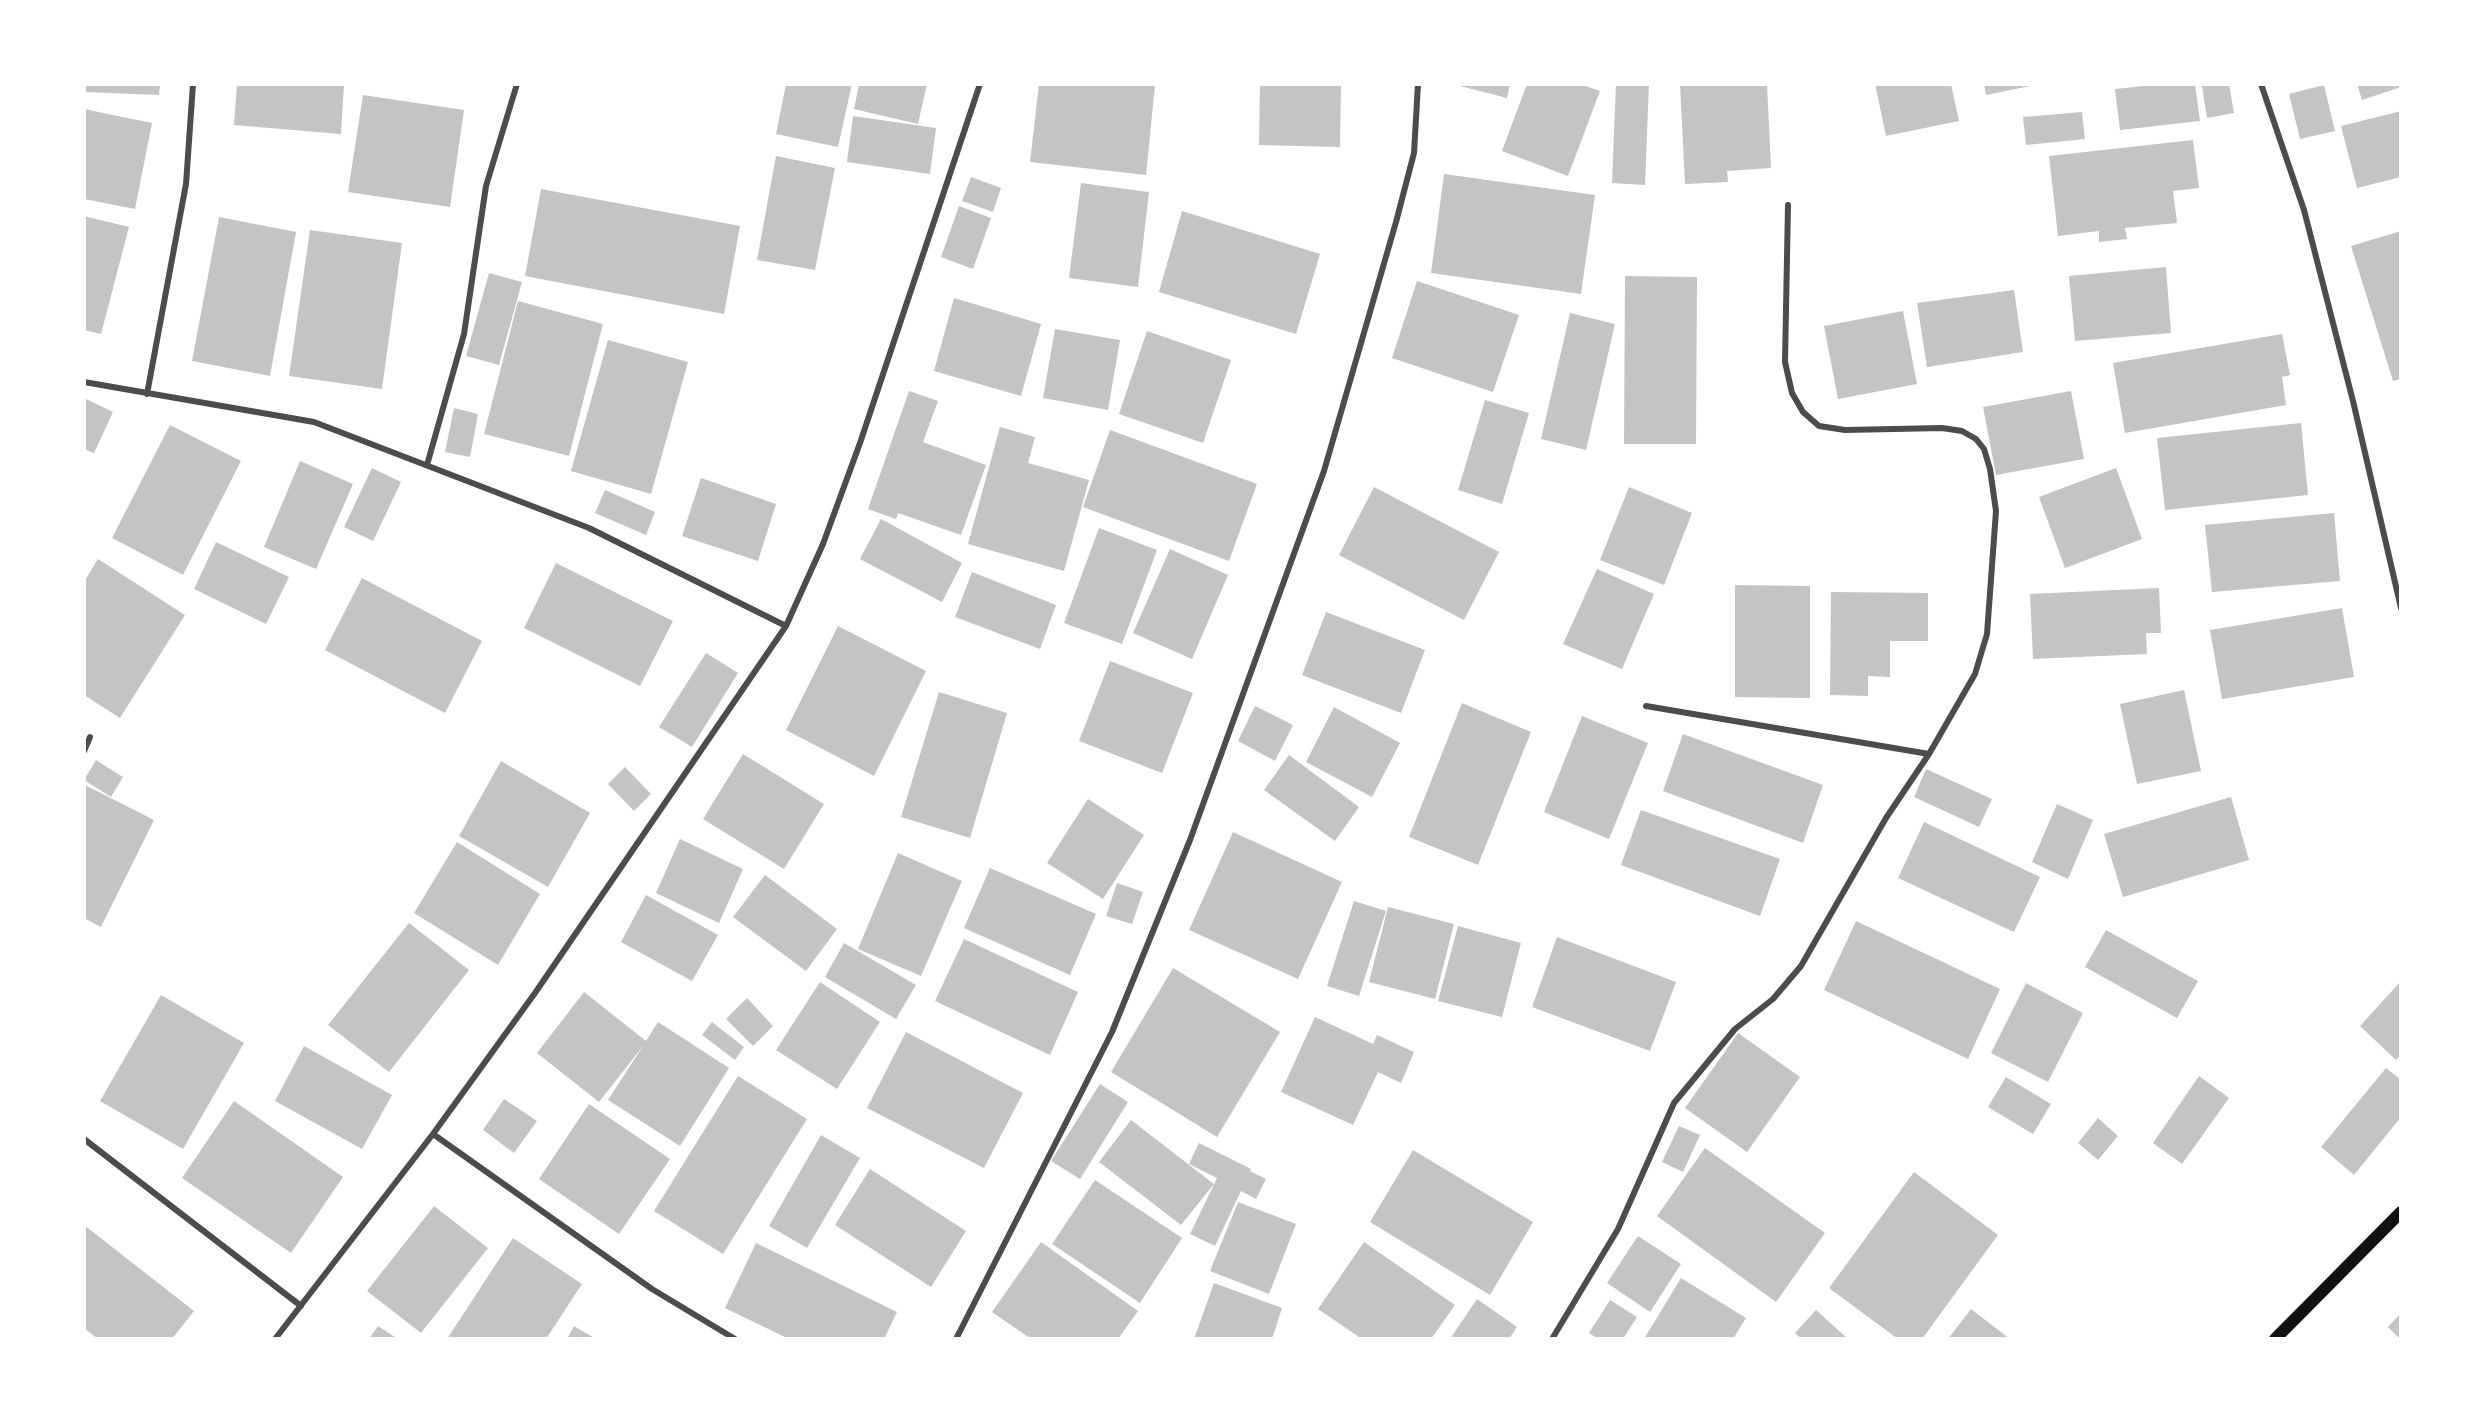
<!DOCTYPE html>
<style>
body{margin:0}
#map{position:relative;width:2485px;height:1423px;overflow:hidden;background:#fff;font-family:Jost,sans-serif}
canvas{display:block}
.frame{position:absolute;inset:0;border:86px solid #fff;pointer-events:none}
</style>
<div id="map">
<canvas width="2485" height="1423"></canvas>
<div class="frame"></div>
</div>
<script>
const g = document.querySelector('canvas').getContext('2d');
g.lineJoin = 'round';
function fillPath(path, color) { g.fillStyle = color; g.fill(path, 'evenodd'); }
const shape = rows => new Path2D(rows.map(r => 'M' + r).join(''));
function trace(path, color, width, dash) { g.strokeStyle = color; g.lineWidth = width; g.lineCap = dash ? 'butt' : 'round'; g.setLineDash(dash || []); g.stroke(path); }
const building = shape([
 [84,84,160,84,159,95,84,92],
 [237,84,344,84,341,134,234,125],
 [786,84,852,84,838,147,776,134],
 [859,84,927,84,918,124,854,109],
 [1039,84,1155,85,1146,175,1030,162],
 [1260,84,1341,84,1340,147,1259,145],
 [1452,84,1510,84,1507,98],
 [1527,84,1580,84,1600,91,1568,176,1502,151],
 [1616,84,1649,84,1645,185,1612,183],
 [1680,84,1767,84,1771,168,1727,171,1728,182,1685,184],
 [1875,84,1951,84,1959,121,1886,136],
 [1984,84,2035,84,2035,85,1986,95],
 [2163,84,2195,84,2200,121,2120,130,2115,89],
 [2229,84,2234,113,2207,118,2202,86],
 [2357,84,2401,84,2401,87,2362,100],
 [2324,85,2335,131,2300,139,2289,94],
 [363,95,464,110,450,207,348,192],
 [84,109,152,123,135,209,84,199],
 [2401,111,2401,177,2357,188,2341,126],
 [2082,112,2085,139,2026,145,2023,117],
 [853,116,936,128,930,174,847,162],
 [2193,140,2199,188,2173,191,2177,223,2125,228,2127,239,2099,242,2099,231,2058,236,2049,156],
 [776,156,835,168,815,270,757,260],
 [1444,174,1595,195,1581,294,1431,273],
 [971,177,1001,188,993,212,962,201],
 [1081,183,1149,192,1138,287,1069,278],
 [541,189,740,226,724,314,525,276],
 [959,206,991,218,973,269,941,257],
 [1182,211,1320,254,1296,334,1159,292],
 [84,216,129,227,101,334,84,330],
 [219,217,296,232,270,376,192,361],
 [310,230,402,243,382,389,289,376],
 [2401,231,2401,379,2393,381,2351,246],
 [2166,267,2171,333,2075,341,2069,276],
 [489,273,522,282,499,365,466,356],
 [1625,276,1697,277,1696,444,1624,444],
 [1417,281,1519,315,1493,392,1392,358],
 [2014,290,2023,352,1927,367,1917,303],
 [954,298,1041,324,1021,396,934,371],
 [518,301,603,324,569,456,484,434],
 [1903,311,1917,384,1838,399,1824,326],
 [1570,313,1615,324,1586,450,1541,439],
 [1055,329,1120,340,1108,410,1043,398],
 [1147,331,1231,360,1203,443,1119,414],
 [2282,334,2290,375,2282,377,2286,405,2125,433,2113,363],
 [608,340,688,362,651,494,571,471],
 [909,391,938,401,923,442,986,465,961,535,898,513,896,519,868,509],
 [2071,391,2084,459,1996,475,1983,407],
 [84,398,113,412,94,453,84,449],
 [1485,400,1529,413,1502,504,1458,490],
 [454,408,478,414,470,457,445,452],
 [2301,423,2308,495,2165,510,2157,438],
 [170,425,241,461,183,575,112,538],
 [1000,427,1035,437,1028,463,1089,480,1064,571,968,544],
 [1110,430,1257,484,1229,561,1083,507],
 [300,461,353,484,316,569,264,547],
 [372,468,401,482,373,541,344,527],
 [2116,468,2142,539,2065,568,2039,497],
 [701,478,776,504,758,561,682,536],
 [1374,487,1499,552,1464,620,1339,555],
 [1629,487,1692,513,1664,585,1600,560],
 [605,490,655,512,646,535,595,513],
 [2334,513,2340,581,2212,592,2205,525],
 [881,519,962,563,942,602,860,559],
 [1099,528,1157,550,1122,644,1064,623],
 [216,542,289,577,266,624,194,589],
 [1170,549,1228,575,1192,659,1133,633],
 [98,559,185,615,120,718,84,695,84,582],
 [556,563,673,621,640,686,524,628],
 [1597,569,1654,594,1622,669,1563,644],
 [972,572,1056,605,1040,649,955,617],
 [362,578,482,641,445,713,325,650],
 [1735,585,1810,586,1810,698,1735,697],
 [2159,588,2161,633,2146,633,2147,654,2033,659,2030,594],
 [1831,592,1928,593,1928,641,1890,641,1890,677,1868,676,1868,696,1830,695],
 [2342,608,2354,677,2222,699,2210,630],
 [1326,612,1425,650,1401,713,1302,675],
 [838,626,926,671,874,776,786,730],
 [706,653,738,673,692,747,659,727],
 [1110,661,1193,693,1162,773,1079,741],
 [2184,690,2201,771,2137,784,2120,704],
 [939,692,1007,713,970,838,901,817],
 [1462,703,1531,732,1478,865,1409,837],
 [1255,706,1293,725,1275,761,1238,741],
 [1334,707,1400,743,1372,797,1306,762],
 [1582,716,1648,743,1609,839,1544,812],
 [1683,734,1823,785,1803,843,1663,791],
 [743,754,824,804,784,869,703,819],
 [1289,755,1359,807,1335,841,1264,790],
 [96,760,123,777,111,797,84,780],
 [501,761,590,813,548,887,459,836],
 [625,767,651,794,634,811,608,784],
 [1926,769,1992,799,1979,827,1914,797],
 [85,785,154,820,101,927,84,918],
 [2231,797,2249,860,2123,897,2104,834],
 [1088,799,1144,835,1103,899,1047,863],
 [2057,804,2093,820,2068,879,2032,862],
 [1641,810,1780,859,1760,916,1621,865],
 [1924,822,2040,877,2014,932,1898,878],
 [1233,832,1342,882,1298,979,1189,930],
 [680,839,743,869,719,923,656,893],
 [457,842,540,894,498,965,414,913],
 [898,853,962,881,921,976,858,949],
 [990,868,1096,914,1070,975,964,928],
 [765,875,837,929,806,971,733,917],
 [1117,883,1143,892,1132,924,1106,916],
 [646,895,718,935,692,981,621,942],
 [1354,901,1386,911,1359,996,1327,986],
 [1388,907,1454,924,1435,999,1369,982],
 [1856,921,2000,989,1968,1059,1824,990],
 [409,923,469,970,389,1072,328,1025],
 [1458,926,1521,943,1502,1017,1438,1001],
 [2106,930,2198,981,2177,1018,2085,967],
 [1557,937,1676,982,1650,1051,1532,1007],
 [964,939,1078,992,1050,1055,935,1001],
 [844,943,916,985,896,1019,825,977],
 [1173,968,1280,1032,1217,1137,1111,1072],
 [2401,981,2401,1055,2396,1060,2360,1026],
 [820,982,880,1022,837,1089,776,1050],
 [2026,983,2083,1013,2048,1082,1991,1053],
 [584,992,646,1041,658,1022,729,1068,680,1146,608,1100,643,1046,599,1102,537,1053],
 [161,995,244,1043,183,1149,100,1101],
 [747,998,773,1026,753,1046,726,1019],
 [1315,1017,1373,1044,1377,1035,1414,1052,1401,1083,1378,1072,1353,1125,1281,1092],
 [712,1022,744,1047,735,1060,702,1035],
 [906,1032,1023,1093,984,1168,867,1108],
 [1738,1033,1800,1077,1747,1152,1685,1108],
 [304,1046,392,1095,362,1149,275,1101],
 [2386,1068,2401,1080,2401,1117,2354,1175,2321,1147],
 [738,1076,807,1119,723,1254,654,1211],
 [2199,1076,2229,1098,2182,1164,2153,1143],
 [2006,1077,2051,1104,2033,1134,1988,1107],
 [1100,1084,1128,1102,1080,1179,1051,1161],
 [504,1099,537,1121,514,1153,483,1130],
 [234,1101,343,1177,291,1253,182,1178],
 [589,1104,670,1159,619,1234,539,1179],
 [2098,1118,2118,1136,2098,1160,2078,1143],
 [1131,1120,1214,1184,1181,1225,1099,1162],
 [1679,1126,1700,1135,1683,1172,1662,1162],
 [821,1135,860,1158,807,1248,769,1226],
 [1199,1143,1251,1169,1250,1171,1266,1179,1256,1199,1241,1191,1215,1246,1190,1234,1217,1178,1189,1164],
 [1705,1148,1825,1233,1776,1302,1657,1216],
 [1413,1150,1533,1222,1490,1295,1370,1222],
 [870,1169,966,1231,931,1287,835,1225],
 [1914,1172,1998,1235,1922,1339,1898,1339,1829,1288],
 [1095,1180,1182,1238,1140,1303,1052,1244],
 [1238,1202,1296,1224,1269,1294,1210,1271],
 [434,1206,488,1248,421,1333,367,1291],
 [84,1225,194,1311,172,1339,98,1339,84,1328],
 [1638,1236,1681,1264,1650,1312,1607,1283],
 [513,1238,582,1284,546,1339,447,1339],
 [1041,1242,1138,1311,1118,1339,1031,1339,992,1312],
 [1364,1242,1455,1305,1431,1339,1362,1339,1318,1309],
 [756,1243,897,1312,884,1339,789,1339,725,1308],
 [1681,1278,1746,1318,1733,1339,1644,1339],
 [1214,1283,1282,1308,1272,1339,1194,1339],
 [1477,1299,1517,1327,1509,1339,1450,1339],
 [1610,1300,1637,1317,1623,1339,1598,1339,1589,1333],
 [1971,1309,2010,1339,1948,1339],
 [1816,1310,1848,1339,1802,1339,1795,1333],
 [2401,1313,2401,1339,2400,1339,2388,1327],
 [378,1326,398,1339,369,1339],
 [574,1326,596,1339,567,1339]
]);
const minor = shape([
 [2261,84,2304,210,2353,401,2401,608],
 [84,382,314,422,589,528,786,626],
 [147,394,186,184,193,84],
 [427,465,464,334,486,186,517,84],
 [1646,706,1929,754],
 [84,751,90,737],
 [433,1134,652,1289,735,1339],
 [84,1139,301,1306],
 [275,1339,433,1134,535,993,786,626,823,544,860,443,980,84],
 [956,1339,1112,1032,1190,840,1324,471,1396,222,1414,153,1418,84],
 [1552,1339,1618,1229,1674,1103,1735,1029,1773,999,1801,966,1886,818,1929,754,1975,674,1987,634,1996,511,1990,469,1984,449,1976,439,1962,431,1942,428,1845,430,1819,426,1803,412,1792,393,1785,362,1788,205]
]);
const secondary = shape([
 [2275,1339,2401,1212]
]);
fillPath(building, '#c4c4c4');
trace(minor, '#4c4c4c', 6);
trace(secondary, '#111', 12);
</script>
